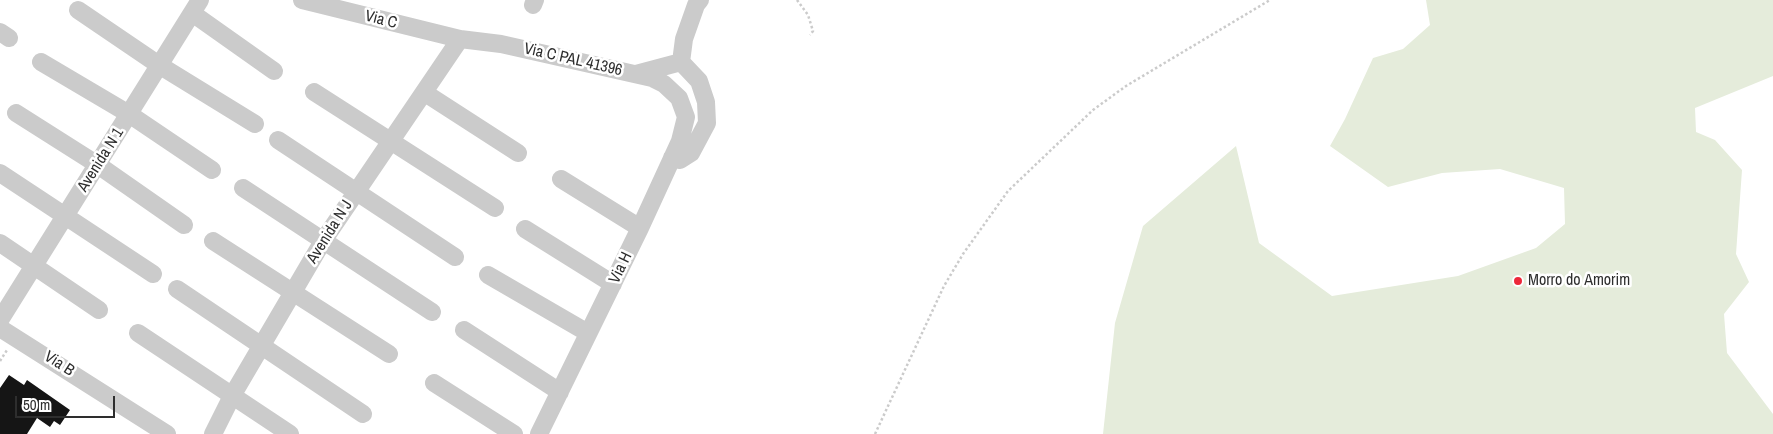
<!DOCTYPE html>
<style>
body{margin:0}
#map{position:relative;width:1773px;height:434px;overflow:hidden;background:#fff;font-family:"Archivo Narrow",sans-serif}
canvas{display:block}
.scale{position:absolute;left:15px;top:396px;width:100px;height:22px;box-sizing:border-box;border:2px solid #2e2e2e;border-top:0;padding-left:6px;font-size:15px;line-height:18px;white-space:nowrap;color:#2e2e2e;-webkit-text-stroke:4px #fff;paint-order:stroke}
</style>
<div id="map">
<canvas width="1773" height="434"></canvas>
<div class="scale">50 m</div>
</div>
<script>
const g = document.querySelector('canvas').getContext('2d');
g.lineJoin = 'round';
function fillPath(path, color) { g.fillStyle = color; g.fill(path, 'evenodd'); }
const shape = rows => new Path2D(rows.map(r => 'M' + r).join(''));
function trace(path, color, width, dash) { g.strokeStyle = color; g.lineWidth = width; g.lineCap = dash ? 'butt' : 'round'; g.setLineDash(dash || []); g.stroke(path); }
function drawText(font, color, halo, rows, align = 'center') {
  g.font = font + ' "Archivo Narrow",sans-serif'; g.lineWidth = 5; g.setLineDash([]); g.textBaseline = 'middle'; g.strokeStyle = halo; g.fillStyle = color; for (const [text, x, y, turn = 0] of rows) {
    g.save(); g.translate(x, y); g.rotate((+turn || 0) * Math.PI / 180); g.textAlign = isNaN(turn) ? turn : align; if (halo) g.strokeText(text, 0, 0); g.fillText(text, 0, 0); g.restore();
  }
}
const green = shape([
 [1426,0,1773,0,1773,76,1695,108,1696,132,1715,140,1742,170,1736,254,1749,282,1724,314,1727,353,1773,414,1773,434,1103,434,1115,323,1143,226,1236,146,1259,243,1332,296,1458,276,1536,248,1565,224,1564,188,1500,169,1442,173,1388,187,1330,146,1345,119,1373,58,1403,49,1430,25]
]);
const building = shape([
 [9,375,24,385,27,380,70,410,60,425,54,421,50,427,37,418,27,434,0,434,0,388]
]);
const path = shape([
 [797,0,808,15,813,31,810,35],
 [0,361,7,350],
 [875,434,944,286,963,254,1008,191,1093,110,1126,86,1270,0]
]);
const minor = shape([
 [302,0,460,39,501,44,652,78,664,84,679,98,686,117,680,141,640,228,539,434],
 [533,5,535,0],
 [78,10,159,65,255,124],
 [192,13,274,71],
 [0,32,9,38],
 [41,62,129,114,212,170],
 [636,74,681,62,684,39,696,5,700,0],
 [314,92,495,208],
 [425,93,518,153],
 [16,113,98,165,184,225],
 [278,140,455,257],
 [672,158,680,160,691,153,707,123,706,102,699,81,681,62],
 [0,173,153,274],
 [561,179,640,228],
 [243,188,432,312],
 [525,229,613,284],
 [213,241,389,354],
 [0,243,99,310],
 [488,275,588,333],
 [177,289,363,414],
 [0,320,200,0],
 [0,328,167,434],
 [464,330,560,392],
 [138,333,290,434],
 [434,383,514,434],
 [213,434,232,396,323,241,460,39]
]);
const markers = [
 [1518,281,5,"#ed283a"]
];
const streetNames = [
 ["Via C",381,20,14],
 ["Via C PAL 41396",573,60,13],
 ["Avenida N 1",101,160,-58],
 ["Avenida N J",330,232,-58],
 ["Via H",621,268,-64],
 ["Via B",59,364,33]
];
const poiNames = [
 ["Morro do Amorim",1528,281]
];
fillPath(green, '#e5ecdb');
fillPath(building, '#151515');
trace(path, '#cbcbcb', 2.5, [2.5, 2.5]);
trace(minor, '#cbcbcb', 18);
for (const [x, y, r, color] of markers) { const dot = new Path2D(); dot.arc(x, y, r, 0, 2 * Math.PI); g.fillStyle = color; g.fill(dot); trace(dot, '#fff', 2); }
drawText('16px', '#2e2e2e', '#fff', streetNames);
drawText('16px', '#2e2e2e', '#fff', poiNames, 'left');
</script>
